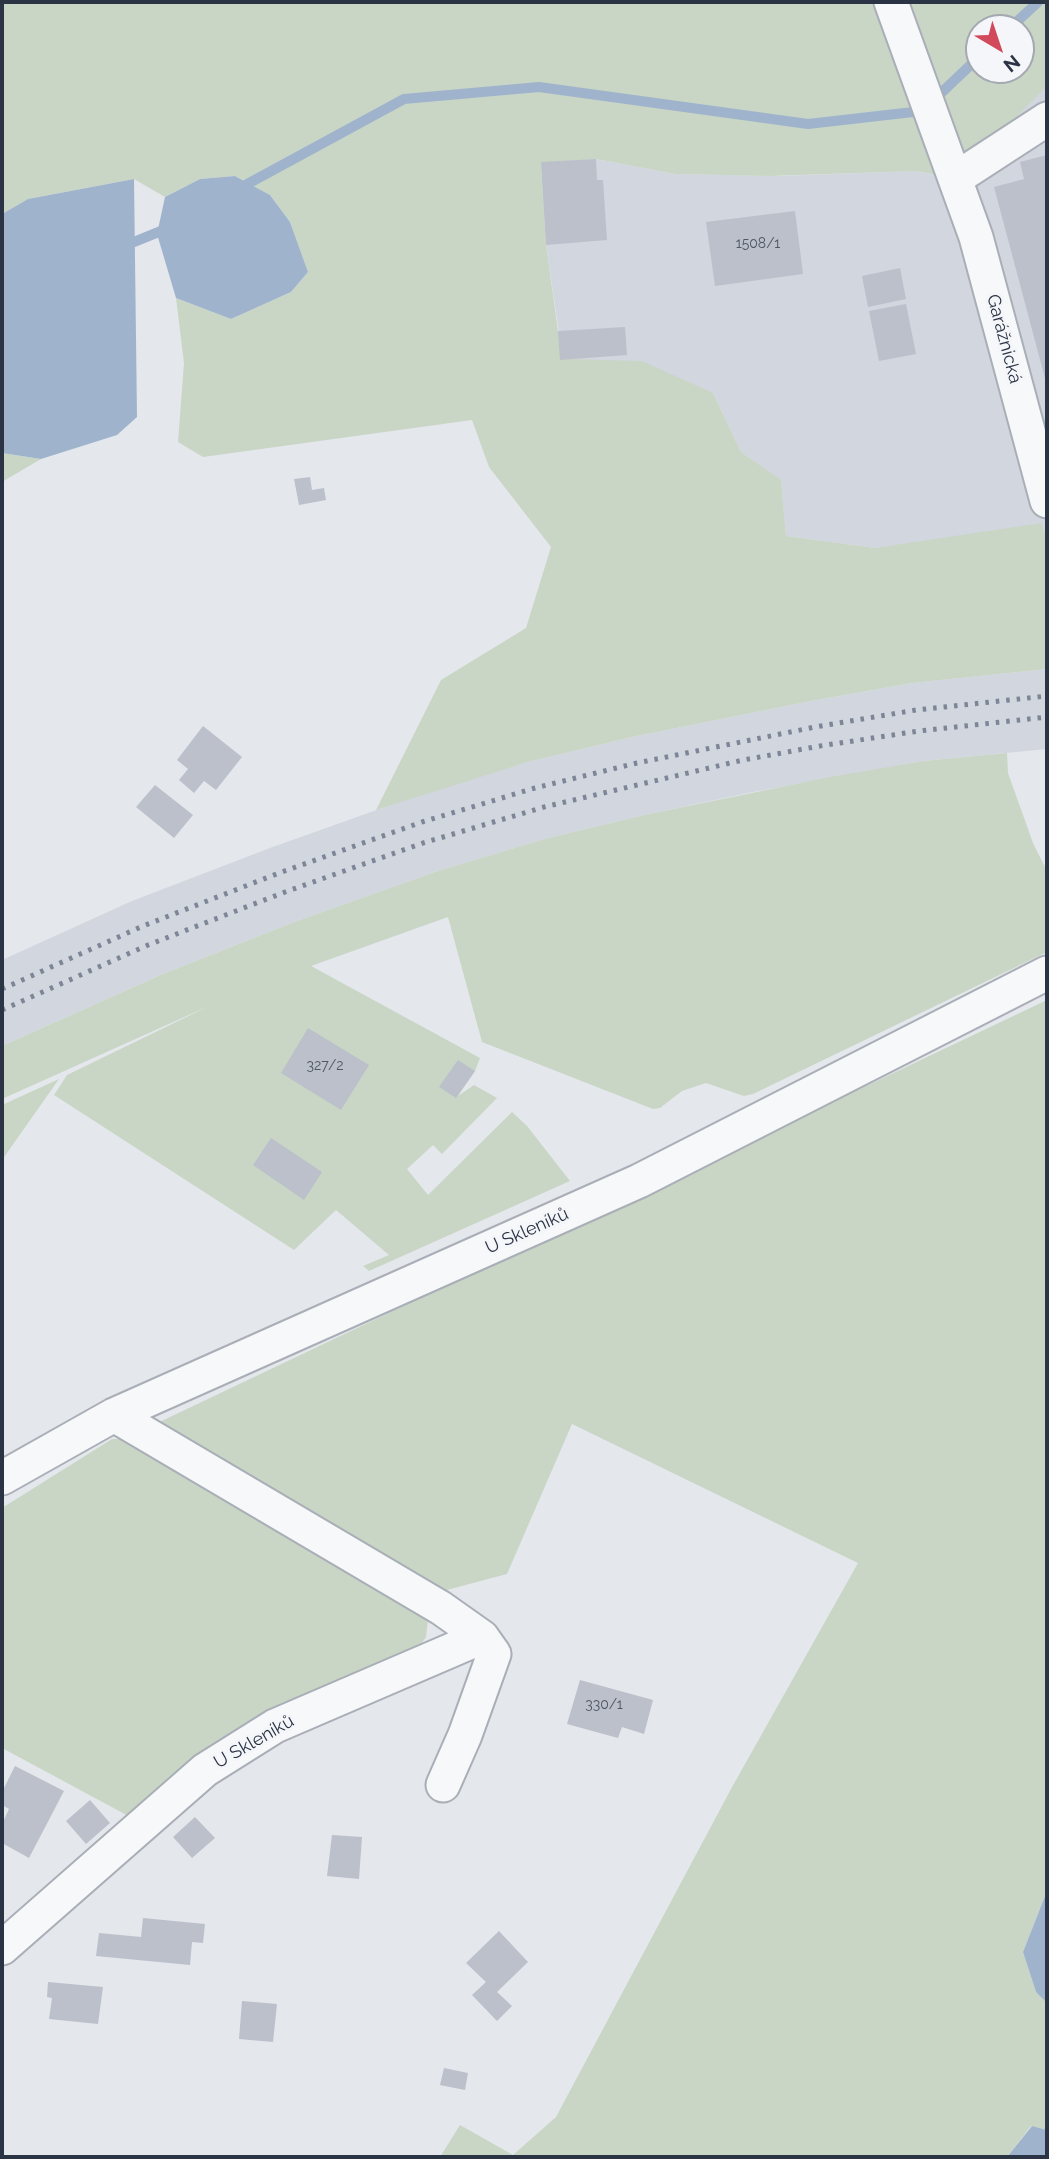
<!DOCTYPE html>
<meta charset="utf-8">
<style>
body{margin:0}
#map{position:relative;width:1049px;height:2159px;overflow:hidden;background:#e4e7ec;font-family:Raleway,sans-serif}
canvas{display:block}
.frame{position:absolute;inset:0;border:4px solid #2b3445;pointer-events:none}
.north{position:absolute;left:965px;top:14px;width:70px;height:70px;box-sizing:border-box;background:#f4f6f9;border:2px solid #a4a8b1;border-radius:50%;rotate:141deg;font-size:19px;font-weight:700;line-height:28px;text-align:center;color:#2b3445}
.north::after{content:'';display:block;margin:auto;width:24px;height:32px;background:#d1495b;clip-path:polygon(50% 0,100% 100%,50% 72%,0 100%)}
</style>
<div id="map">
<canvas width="1049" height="2159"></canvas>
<div class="frame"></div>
<div class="north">N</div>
</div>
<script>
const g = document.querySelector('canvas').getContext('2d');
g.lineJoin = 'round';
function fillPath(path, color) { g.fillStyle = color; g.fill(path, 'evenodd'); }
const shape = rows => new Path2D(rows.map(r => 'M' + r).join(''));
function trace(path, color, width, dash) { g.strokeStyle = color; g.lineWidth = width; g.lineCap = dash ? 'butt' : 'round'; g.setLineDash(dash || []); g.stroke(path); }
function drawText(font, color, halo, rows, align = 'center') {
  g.font = font + ' Raleway,sans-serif'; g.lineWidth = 6; g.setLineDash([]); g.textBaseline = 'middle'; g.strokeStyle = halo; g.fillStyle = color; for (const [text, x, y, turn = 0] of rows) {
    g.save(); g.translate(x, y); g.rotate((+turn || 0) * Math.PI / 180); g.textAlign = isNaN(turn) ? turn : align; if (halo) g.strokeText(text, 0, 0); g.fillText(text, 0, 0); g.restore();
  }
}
const built = shape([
 [1047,74,1047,542,1043,527,875,548,786,536,781,481,741,452,713,393,566,359,560,339,546,245,541,162,596,159,675,174,780,176,916,171,952,179],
 [1047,669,1047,749,923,761,748,793,649,814,548,838,438,871,297,921,163,974,2,1046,2,960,132,901,270,848,413,797,528,762,632,737,811,701,912,683]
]);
const green = shape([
 [2,2,1047,2,1047,86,955,179,916,171,770,176,675,174,596,159,541,163,546,245,558,331,566,359,642,361,713,393,741,452,781,480,786,536,875,548,1042,523,1047,542,1047,669,912,683,811,701,632,737,528,762,376,810,441,680,526,628,551,547,489,467,472,420,203,457,178,442,184,363,176,298,231,319,291,292,308,272,290,222,270,195,235,176,200,179,165,197,134,179,28,199,2,214],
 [979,28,1021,28,1021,70,979,70],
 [2,453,41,459,2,482],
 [1007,753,1008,773,1033,843,1047,871,1047,952,753,1094,744,1096,706,1083,682,1091,660,1108,653,1109,482,1042,448,917,311,966,480,1058,475,1071,458,1096,474,1085,497,1098,442,1154,433,1145,407,1169,428,1195,512,1112,527,1126,570,1181,369,1271,363,1266,389,1255,336,1210,294,1250,54,1095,67,1075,209,1006,2,1099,2,1046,163,974,297,921,438,871,548,838,649,814,825,778,923,761],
 [1047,1000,1047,1891,1023,1952,1036,1992,1047,2003,1047,2130,1031,2126,1007,2157,440,2157,460,2125,513,2155,556,2117,731,1789,858,1563,572,1424,507,1574,443,1591,149,1427],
 [59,1079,33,1116,2,1160,2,1105],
 [112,1439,120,1439,133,1445,422,1606,428,1620,426,1637,415,1653,134,1819,2,1748,2,1508]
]);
const water = shape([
 [235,176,270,195,290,222,308,272,291,292,231,319,176,298,157,234,165,197,200,179],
 [134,179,137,417,117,435,41,459,2,453,2,214,28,199],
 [1047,1891,1047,2003,1036,1992,1023,1952],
 [1032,2126,1047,2130,1047,2157,1007,2157]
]);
const stream = shape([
 [1010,28,1038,2],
 [240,188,404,99,539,87,808,124,922,111,979,57],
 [124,246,166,229]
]);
const building = shape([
 [1047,155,1047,382,1046,382,994,187,1024,179,1020,162],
 [596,159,597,180,603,180,607,240,546,245,541,162],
 [795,211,803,274,715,286,706,222],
 [900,268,906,299,868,307,862,276],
 [906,304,916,354,879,361,869,311],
 [625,327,627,355,560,360,558,331],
 [310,477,312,490,324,488,326,500,299,505,294,479],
 [203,726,242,757,216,790,204,781,194,793,179,780,188,769,177,760],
 [155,785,193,815,174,838,136,807],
 [308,1028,369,1065,341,1110,281,1073],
 [458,1060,475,1071,456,1098,439,1087],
 [271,1138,322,1172,304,1200,253,1165],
 [580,1680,653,1700,644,1734,622,1727,618,1738,567,1724],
 [15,1766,64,1791,29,1858,2,1843,2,1824,9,1809,2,1805,2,1792],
 [90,1800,110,1823,86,1844,66,1821],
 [195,1817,215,1838,192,1858,173,1837],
 [332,1835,362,1837,359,1879,327,1876],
 [143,1918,205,1924,203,1943,192,1942,190,1965,96,1956,99,1933,141,1937],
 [499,1931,528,1962,497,1992,512,2006,497,2021,472,1995,486,1982,466,1963],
 [48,1982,103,1987,98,2024,49,2019,52,1998,47,1997],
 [242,2001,277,2004,273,2042,239,2039],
 [444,2068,468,2073,465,2090,440,2085]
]);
const minor = shape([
 [891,2,955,179],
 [1047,119,955,179,976,237,1047,501],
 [114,1415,441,1608,482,1637],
 [2,1478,114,1415,639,1181,1047,973],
 [2,1948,205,1770,275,1726,482,1637,494,1654,465,1735,443,1785]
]);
const rail = shape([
 [2,989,143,926,279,873,422,822,535,788,637,763,815,727,916,710,1047,696],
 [2,1010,148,945,285,892,423,843,544,807,743,760,820,746,919,731,1047,717]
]);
const numberNames = [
 ["1508/1",758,244],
 ["327/2",325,1066],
 ["330/1",604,1705]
];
const streetNames = [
 ["Garážnická",1004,339,75],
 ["U Skleníků",527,1231,-24],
 ["U Skleníků",254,1742,-30]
];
fillPath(built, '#d2d6de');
fillPath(green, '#c9d6c5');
fillPath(water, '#9fb4cc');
trace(stream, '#9fb4cc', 10);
fillPath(building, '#bbc0ca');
trace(minor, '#a9aeb7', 37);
trace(minor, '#f7f8fa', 33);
trace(rail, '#7d8696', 5, [3.5, 7]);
drawText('14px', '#4f5766', null, numberNames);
drawText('18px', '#2b3445', '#f4f6f9', streetNames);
</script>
